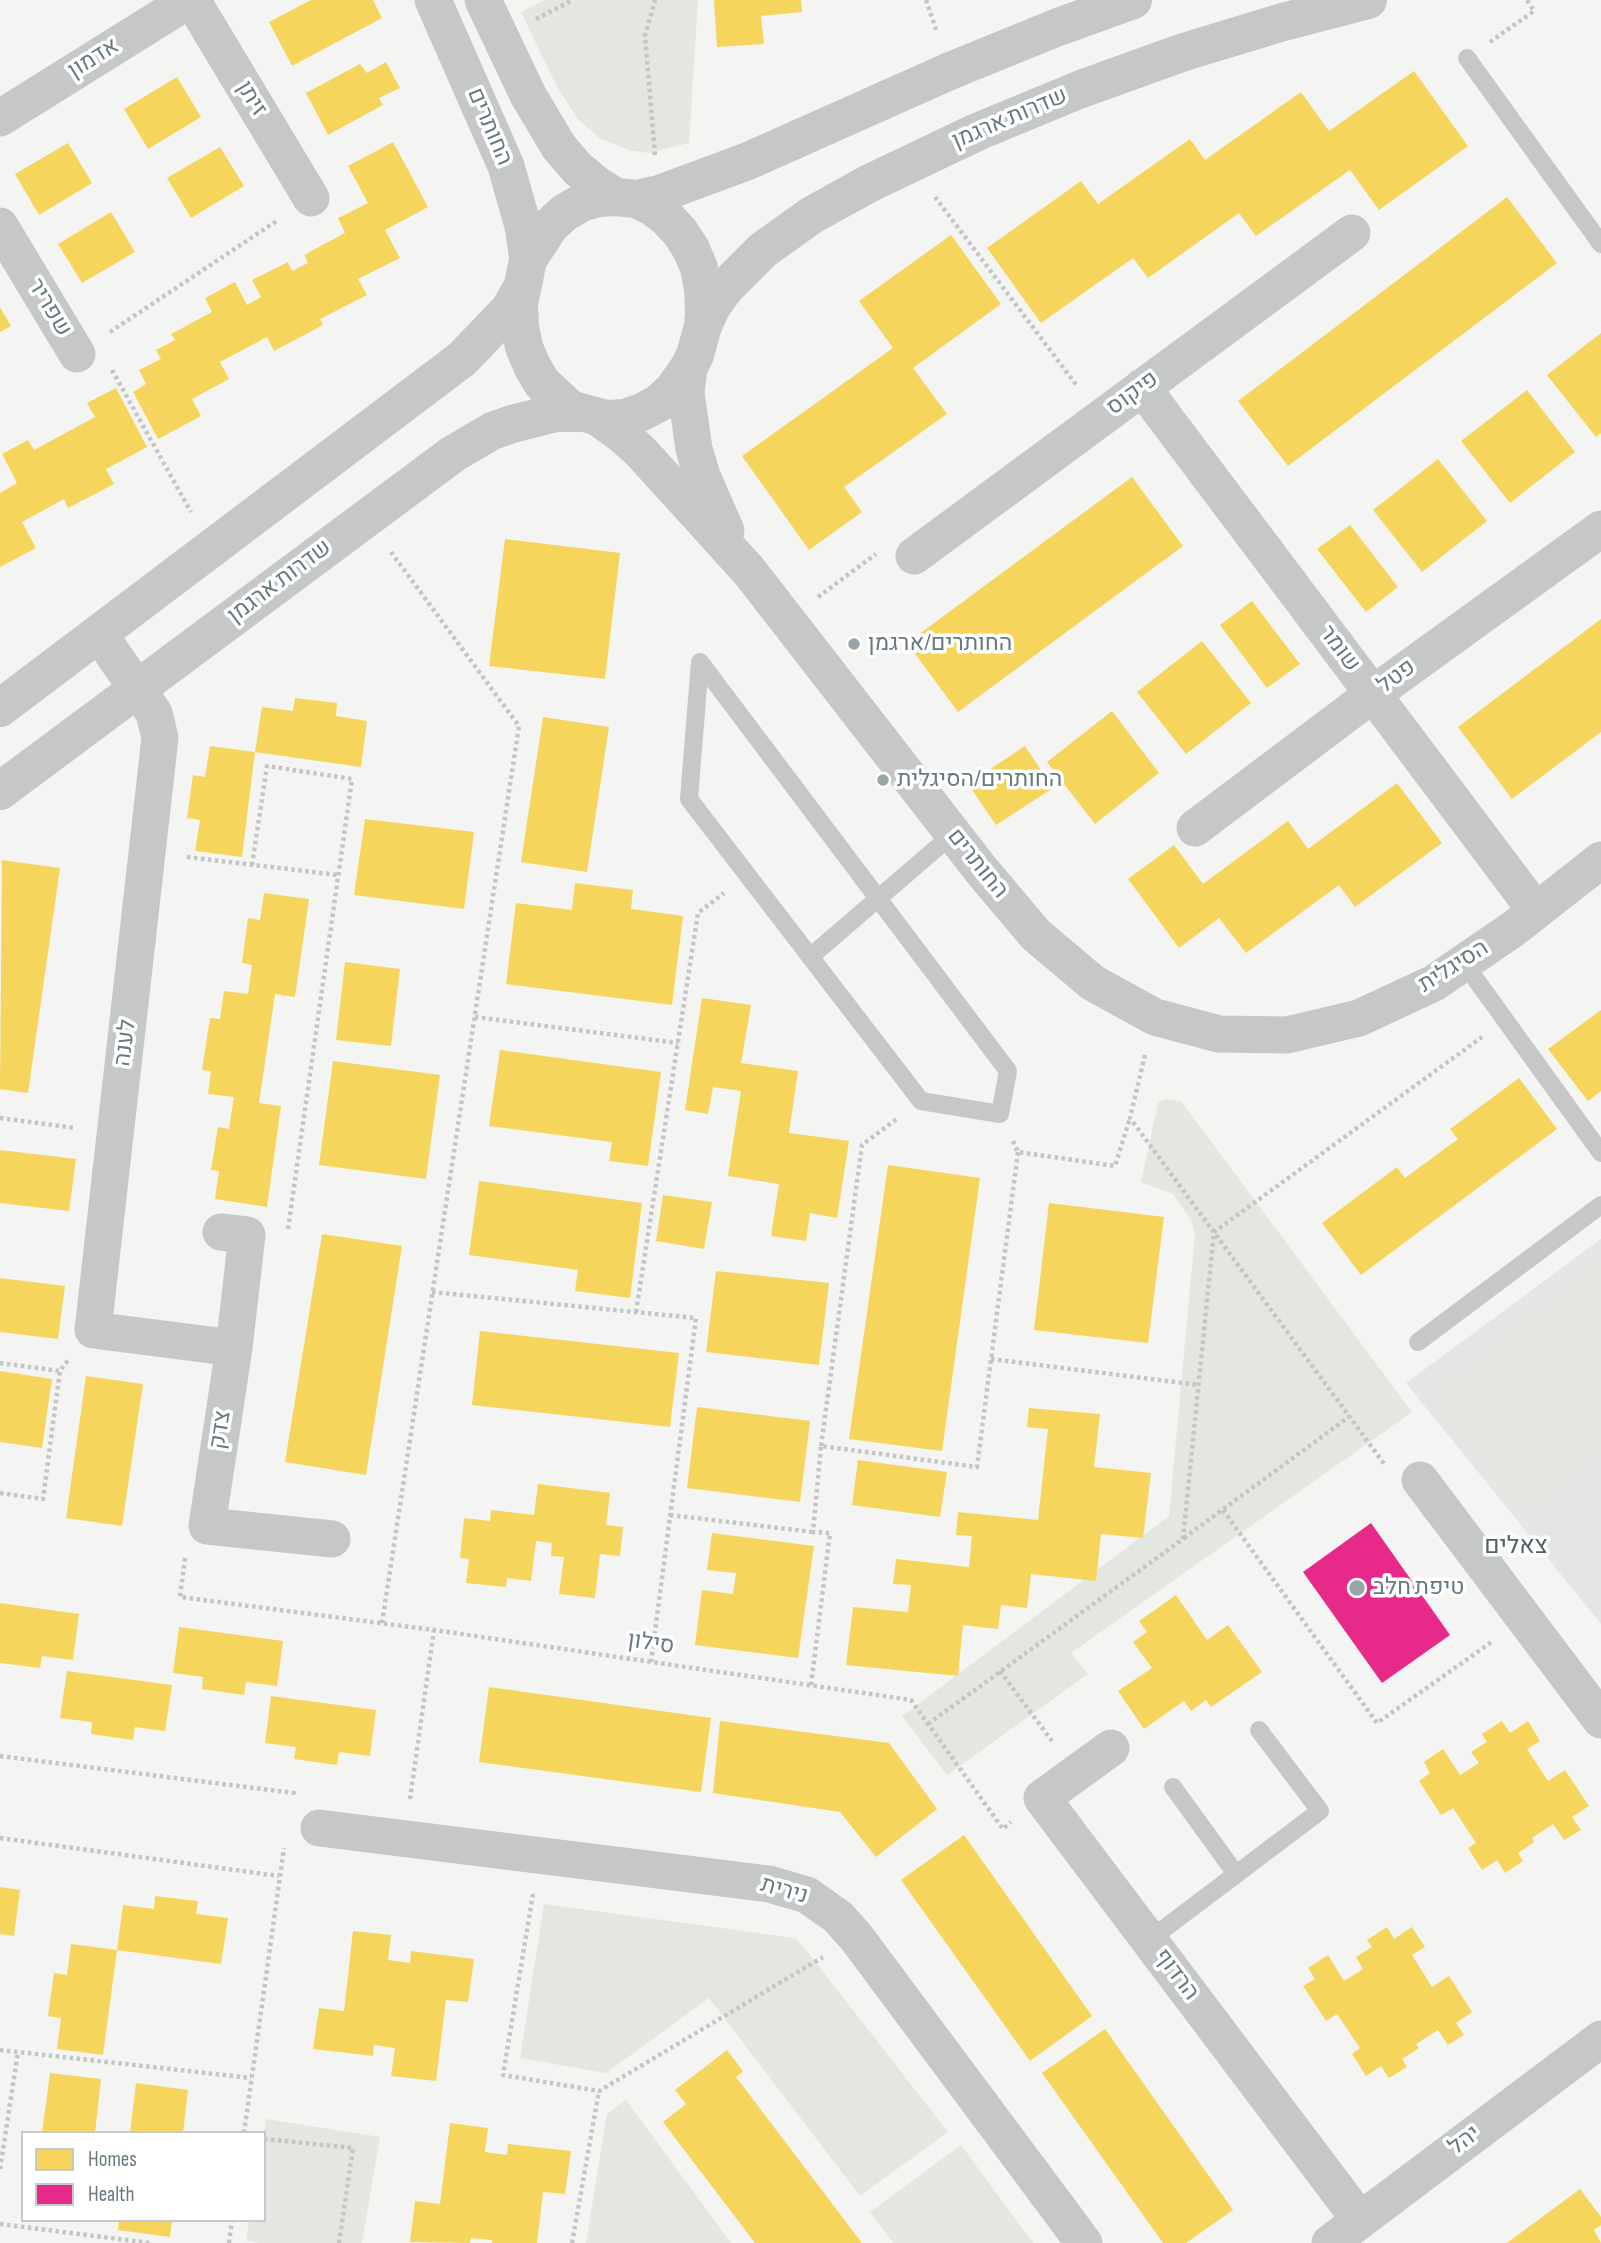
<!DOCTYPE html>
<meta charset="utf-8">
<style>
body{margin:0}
#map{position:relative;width:1601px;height:2243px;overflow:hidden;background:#f4f4f3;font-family:"Sofia Sans Condensed",sans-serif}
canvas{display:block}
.legend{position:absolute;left:21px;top:2131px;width:245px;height:91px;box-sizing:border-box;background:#fff;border:2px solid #c2cacd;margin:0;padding:9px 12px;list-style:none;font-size:21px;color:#667a81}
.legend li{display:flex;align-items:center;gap:14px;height:35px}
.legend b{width:35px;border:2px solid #c2cacd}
</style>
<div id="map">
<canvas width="1601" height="2243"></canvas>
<ul class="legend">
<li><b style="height:19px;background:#f6d55c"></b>Homes</li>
<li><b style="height:19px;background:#e7298a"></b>Health</li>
</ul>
</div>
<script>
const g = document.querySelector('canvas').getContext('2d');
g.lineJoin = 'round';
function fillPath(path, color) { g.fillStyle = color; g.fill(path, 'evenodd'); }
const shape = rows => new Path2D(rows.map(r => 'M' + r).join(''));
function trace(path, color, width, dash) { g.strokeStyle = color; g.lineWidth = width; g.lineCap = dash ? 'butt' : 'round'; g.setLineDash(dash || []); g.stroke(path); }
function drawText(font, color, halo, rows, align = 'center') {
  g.font = font + ' "Sofia Sans Condensed",Heebo,sans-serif'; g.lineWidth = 7; g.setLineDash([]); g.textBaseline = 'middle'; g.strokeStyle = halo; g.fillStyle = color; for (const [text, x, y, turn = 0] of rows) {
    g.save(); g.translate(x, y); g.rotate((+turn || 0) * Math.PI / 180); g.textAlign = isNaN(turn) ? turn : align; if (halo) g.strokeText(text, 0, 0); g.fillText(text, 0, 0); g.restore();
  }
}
const built = shape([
 [1601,1239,1601,1624,1406,1383]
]);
const green = shape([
 [544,0,698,0,689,143,648,153,629,150,599,138,577,118,556,85,521,12],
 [1165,1099,1181,1101,1412,1412,1071,1653,1088,1674,947,1775,902,1716,1169,1516,1195,1234,1191,1220,1173,1194,1141,1182,1158,1103],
 [1601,1263,1601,1454,1524,1514,1431,1396],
 [544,1904,795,1938,806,1950,948,2132,860,2196,709,1998,606,2073,520,2058],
 [625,2100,626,2100,731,2243,586,2243,607,2114],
 [266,2119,380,2137,362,2243,260,2243,246,2241,249,2220,264,2220,264,2133],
 [961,2145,1033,2243,893,2243,870,2212]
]);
const homes = shape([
 [311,0,373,0,382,18,292,66,269,22],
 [714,0,801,0,802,12,761,16,764,44,717,47],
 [386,62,400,88,379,98,383,105,328,135,306,93,360,64,367,73],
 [1414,71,1468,146,1379,210,1350,170,1256,236,1239,213,1148,278,1133,258,1041,323,987,248,1081,181,1098,204,1190,139,1205,160,1301,92,1329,131],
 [177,77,201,117,148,149,124,109],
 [393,142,428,207,385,230,400,258,358,279,367,295,320,319,323,325,274,351,267,337,220,362,229,379,192,399,201,416,158,439,133,392,146,384,139,370,161,359,156,350,175,340,171,334,212,312,205,298,235,282,247,305,261,297,252,280,288,262,292,271,308,263,304,255,345,233,338,218,368,203,348,166],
 [68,143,92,183,39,215,15,174],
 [220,147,244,186,191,218,167,178],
 [1507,197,1557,263,1288,466,1238,401],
 [111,212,135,252,82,283,58,244],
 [951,235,1001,304,913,368,947,414,844,487,862,512,809,550,742,456,893,348,859,301],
 [0,307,11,326,0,332],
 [1601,333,1601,433,1596,437,1547,375],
 [116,388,147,447,106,469,114,484,68,508,64,499,22,522,36,548,0,567,0,493,17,483,2,454,28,440,34,450,95,417,87,403],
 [1527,390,1575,452,1510,503,1461,441],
 [1438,459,1487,521,1422,572,1373,510],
 [1132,477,1183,546,958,712,907,643],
 [1350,525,1398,587,1366,612,1317,549],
 [505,539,620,553,605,679,489,666],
 [1252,601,1300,664,1267,688,1220,625],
 [1601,619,1601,732,1512,799,1458,727],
 [1202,641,1251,703,1186,754,1137,692],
 [295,698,337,703,336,716,367,721,361,767,255,752,262,707,293,711],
 [1112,711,1159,773,1095,824,1047,762],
 [543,717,609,727,587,872,521,862],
 [210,746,255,752,242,857,195,851,200,820,187,818,193,775,205,777],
 [1025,746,1053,788,996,825,968,784],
 [1397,783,1442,843,1355,907,1339,885,1246,953,1219,918,1179,948,1128,879,1174,845,1203,884,1288,821,1308,849],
 [365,819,474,832,464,909,354,895],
 [2,860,60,868,28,1093,0,1089],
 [575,883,633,890,631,909,683,916,672,1005,506,984,516,903,572,910],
 [264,893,309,899,295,997,275,994,259,1103,281,1106,267,1207,215,1199,219,1171,211,1170,218,1127,229,1129,234,1097,208,1094,211,1071,202,1070,210,1018,220,1019,224,991,248,994,252,965,242,963,248,918,260,920],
 [345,962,400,969,391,1046,336,1040],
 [702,998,751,1005,741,1063,798,1071,789,1133,849,1141,837,1218,810,1213,806,1241,771,1236,779,1184,728,1176,741,1091,713,1087,708,1114,685,1110],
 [1601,1010,1601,1091,1588,1101,1548,1049],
 [500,1050,661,1072,648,1166,609,1161,612,1142,489,1126],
 [333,1061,440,1075,426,1179,319,1165],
 [1519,1078,1557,1129,1361,1275,1322,1223,1397,1167,1405,1178,1458,1139,1450,1129],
 [0,1150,76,1159,69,1211,0,1203],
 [888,1165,980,1178,942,1451,849,1439],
 [479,1181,642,1203,630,1298,575,1291,578,1270,469,1255],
 [663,1195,712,1202,704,1249,656,1241],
 [1049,1203,1164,1217,1148,1343,1034,1330],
 [322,1234,402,1246,366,1475,285,1462],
 [716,1271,829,1283,819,1365,706,1352],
 [0,1278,65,1286,58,1339,0,1332],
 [480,1331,679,1353,670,1427,472,1405],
 [0,1371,52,1379,42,1448,0,1442],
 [86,1376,143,1384,122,1526,66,1518],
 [697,1407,810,1421,800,1502,687,1488],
 [1029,1408,1100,1414,1094,1467,1151,1473,1143,1538,1101,1534,1096,1581,1031,1574,1027,1608,1001,1605,998,1629,963,1625,958,1676,846,1665,853,1607,908,1612,911,1585,893,1584,896,1559,969,1567,972,1536,956,1535,958,1512,1038,1520,1048,1429,1027,1427],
 [858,1460,947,1472,940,1517,852,1505],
 [538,1484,610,1493,606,1525,623,1527,620,1556,600,1554,595,1598,559,1594,564,1557,551,1556,552,1543,536,1541,531,1581,507,1578,506,1587,466,1583,469,1559,460,1558,464,1518,490,1521,491,1510,534,1515],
 [712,1533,814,1546,798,1658,695,1645,702,1590,733,1594,736,1573,707,1570],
 [1176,1595,1207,1640,1228,1625,1262,1672,1211,1707,1206,1700,1191,1711,1184,1701,1144,1729,1118,1691,1152,1668,1133,1642,1147,1632,1139,1621],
 [0,1603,79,1614,73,1660,42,1656,40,1668,0,1663],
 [179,1627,283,1641,277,1686,246,1682,244,1695,202,1689,203,1677,173,1673],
 [67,1671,172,1685,165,1731,135,1727,133,1740,91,1734,92,1722,60,1718],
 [489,1687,711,1718,701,1792,479,1762],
 [271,1696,376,1710,370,1756,339,1752,337,1765,294,1759,296,1747,265,1743],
 [720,1721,889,1743,937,1809,876,1857,840,1812,713,1793],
 [1502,1721,1510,1733,1528,1721,1540,1741,1527,1749,1548,1781,1565,1770,1589,1806,1572,1817,1581,1830,1564,1840,1553,1824,1532,1838,1534,1842,1518,1853,1523,1861,1505,1873,1497,1860,1482,1870,1468,1848,1476,1843,1453,1808,1441,1815,1419,1781,1430,1773,1424,1762,1443,1749,1460,1775,1479,1763,1471,1752,1487,1742,1482,1734],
 [964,1835,1092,2016,1030,2061,901,1880],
 [0,1887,20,1890,14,1936,0,1934],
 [155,1896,198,1901,196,1914,228,1918,221,1964,117,1950,103,2055,57,2049,61,2018,48,2016,54,1973,67,1975,71,1944,117,1950,123,1905,154,1909],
 [1387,1927,1394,1939,1412,1927,1425,1947,1412,1955,1432,1987,1449,1976,1472,2012,1456,2023,1464,2035,1448,2045,1438,2030,1416,2044,1419,2048,1402,2059,1407,2067,1389,2078,1381,2066,1366,2076,1352,2054,1360,2048,1337,2014,1326,2021,1303,1986,1315,1979,1308,1968,1328,1955,1344,1981,1363,1969,1356,1957,1372,1947,1367,1940],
 [353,1931,391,1935,388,1960,410,1963,411,1951,474,1959,468,2002,446,2000,436,2081,391,2076,395,2048,374,2045,373,2056,313,2049,319,2008,344,2011],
 [1105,2029,1233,2210,1186,2243,1163,2243,1042,2073],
 [727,2050,743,2071,736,2077,862,2243,755,2243,663,2122,686,2104,675,2090],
 [50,2073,101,2079,95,2133,42,2133],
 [136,2083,188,2090,183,2133,130,2133],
 [450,2123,488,2128,485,2152,507,2155,508,2144,571,2151,565,2194,543,2192,537,2243,492,2243,492,2240,471,2238,470,2243,410,2242,415,2201,440,2204],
 [1580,2189,1601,2217,1601,2225,1594,2230,1601,2243,1507,2243],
 [119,2220,172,2220,170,2237,118,2230]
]);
const health = shape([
 [1371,1523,1450,1635,1382,1683,1303,1572]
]);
const path = shape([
 [926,0,937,32],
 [536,19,573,0],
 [1490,42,1534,11,1527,0],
 [655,155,645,36,655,0],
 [935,197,1077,386],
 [110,332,278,220],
 [112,370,191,512],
 [818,597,876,554],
 [187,857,338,875],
 [252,865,267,766,352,779,288,1229],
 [475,1017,678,1043],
 [1145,1055,1130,1118,1385,1465],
 [0,1118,75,1128],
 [1013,1141,1018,1152,1115,1166,1130,1118],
 [432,1292,696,1318,651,1662],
 [636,1312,698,913,724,893],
 [991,1359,1199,1385],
 [0,1363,60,1371],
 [821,1446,862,1145,898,1118],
 [0,1493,43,1499,60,1371,68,1360],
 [1223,1510,1377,1723,1493,1641],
 [670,1515,813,1532],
 [1184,1538,1350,1416],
 [185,1558,180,1597,434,1630,911,1700,1003,1829,1011,1822],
 [382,1623,519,726,391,552],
 [1000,1671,1052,1741],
 [811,1685,830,1533,813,1532,821,1446,977,1467,1018,1152],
 [928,1724,1183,1539,1214,1232,1482,1037],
 [0,1756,294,1793,293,1797],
 [410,1799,434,1630],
 [0,1838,279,1876],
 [533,1894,503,2075,599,2091,823,1957],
 [0,2050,251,2078],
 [244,2133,284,1848],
 [264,2139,353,2148,339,2243],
 [0,2169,18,2052],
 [0,2224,150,2243],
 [229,2243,232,2220],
 [572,2243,599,2091]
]);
const service = shape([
 [1467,58,1601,244],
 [700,662,1008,1071,1000,1114,921,1101,689,799,700,662],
 [810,957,953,834],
 [1464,963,1601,1153],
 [1418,1342,1601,1205],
 [1173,1787,1236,1874],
 [1149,1940,1320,1811,1259,1730]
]);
const minor = shape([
 [192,0,311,198],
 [433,0,506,166,523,226,528,260],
 [483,0,528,95,559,147,577,168,596,184,617,197],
 [0,118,189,0],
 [0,226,77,354],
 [689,367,686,393,694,449,702,476,726,531],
 [1142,387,1536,911],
 [597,417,622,435,641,452,749,571,982,871,1036,935,1093,983,1155,1017,1219,1034,1287,1035,1359,1018,1434,983,1513,929,1601,860],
 [914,556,1352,233],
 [99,634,154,713,160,738,93,1330,234,1348],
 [1195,828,1373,694,1601,529],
 [221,1232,247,1235,234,1348,207,1526,332,1539],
 [1420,1480,1601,1720],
 [1111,1748,1042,1798,1360,2220],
 [319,1828,769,1884,807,1895,838,1917,856,1937,1084,2243],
 [1330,2243,1601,2039]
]);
const tertiary = shape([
 [617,197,636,199,653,207,667,218,680,232,691,249,699,268,703,289,704,312,703,326,695,355,689,367,673,390,659,403,642,412,625,418,606,419,570,409,542,383,532,366,524,347,520,326,519,304,528,260,550,226,564,213,581,203,598,198,617,197],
 [636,199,659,194,748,161,950,71,1058,27,1133,0],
 [703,326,712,306,726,287,763,250,812,215,870,183,977,132,1081,89,1184,52,1283,22,1368,0],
 [0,708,462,359,509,310,520,291],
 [0,791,453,454,492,431,512,424,555,413,580,413]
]);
const markers = [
 [854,644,7,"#98a5a9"],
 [883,780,7,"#98a5a9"],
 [1357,1588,9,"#98a5a9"]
];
const streetNames = [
 ["אדמון",94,59,-32],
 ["זיתן",251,99,59],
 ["שדרות ארגמן",1010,119,-23],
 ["החותרים",489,127,67],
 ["שפריר",49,308,59],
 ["פיקוס",1133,394,-36],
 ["שדרות ארגמן",280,582,-37],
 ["שומר",1339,649,53],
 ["פטל",1397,677,-36],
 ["החותרים",977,864,51],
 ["הסיגלית",1454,967,-32],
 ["לענה",126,1043,-83],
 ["צדק",221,1430,-81],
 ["סילון",651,1644,8],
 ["נירית",784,1891,16],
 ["הרדוף",1176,1975,53],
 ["יהל",1465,2141,-37]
];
const poiNames = [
 ["החותרים/ארגמן",868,644],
 ["החותרים/הסיגלית",897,780],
 ["טיפת חלב",1373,1588]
];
const neighbourhoodNames = [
 ["צאלים",1516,1547]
];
fillPath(built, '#e4e5e5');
fillPath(green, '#e4e6e0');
fillPath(homes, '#f6d55c');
fillPath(health, '#e7298a');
trace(path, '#c4c5c6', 4.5, [3.5, 3.5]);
trace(service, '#c6c8c8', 18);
trace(minor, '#c6c8c8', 37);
trace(tertiary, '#c6c8c8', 38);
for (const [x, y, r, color] of markers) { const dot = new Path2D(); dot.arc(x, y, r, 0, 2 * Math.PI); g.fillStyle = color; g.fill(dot); trace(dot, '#fff', 2.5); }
drawText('23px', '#667a81', '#fff', streetNames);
drawText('23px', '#667a81', '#fff', poiNames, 'left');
drawText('24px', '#536267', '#fff', neighbourhoodNames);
</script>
